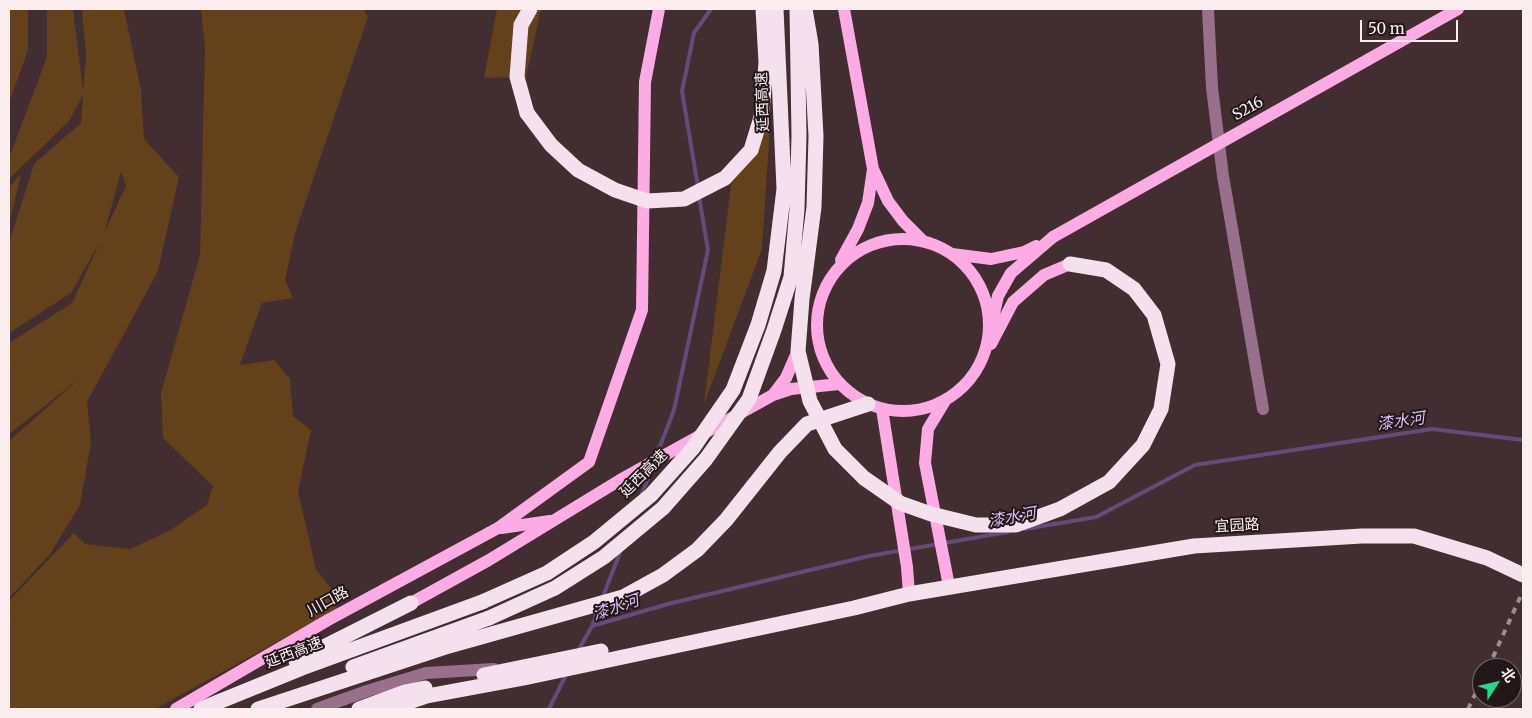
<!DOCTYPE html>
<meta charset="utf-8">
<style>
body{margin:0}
#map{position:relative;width:1532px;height:718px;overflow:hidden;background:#422d30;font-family:Merriweather,"Noto Sans SC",serif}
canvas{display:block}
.frame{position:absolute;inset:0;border:10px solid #fcedef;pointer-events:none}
.north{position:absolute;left:1472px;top:658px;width:50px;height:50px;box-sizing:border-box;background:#22181a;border:1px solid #796d6f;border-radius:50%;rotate:55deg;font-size:14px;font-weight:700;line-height:20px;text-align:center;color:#fcedef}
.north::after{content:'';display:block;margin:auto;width:18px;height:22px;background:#24d886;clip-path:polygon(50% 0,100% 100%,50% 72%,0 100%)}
.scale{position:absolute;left:1360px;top:20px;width:98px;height:22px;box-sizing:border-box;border:2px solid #fcedef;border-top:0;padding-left:6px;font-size:15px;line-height:18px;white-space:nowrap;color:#fcedef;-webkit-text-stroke:4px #22181a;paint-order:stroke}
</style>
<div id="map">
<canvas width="1532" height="718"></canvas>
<div class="frame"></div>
<div class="north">北</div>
<div class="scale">50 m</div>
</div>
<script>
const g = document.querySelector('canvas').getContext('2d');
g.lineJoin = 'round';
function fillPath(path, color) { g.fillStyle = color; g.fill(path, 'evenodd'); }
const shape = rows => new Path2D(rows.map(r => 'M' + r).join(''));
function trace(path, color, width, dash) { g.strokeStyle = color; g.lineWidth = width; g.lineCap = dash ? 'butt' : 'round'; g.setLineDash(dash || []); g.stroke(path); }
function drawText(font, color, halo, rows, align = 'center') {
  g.font = font + ' Merriweather,"Noto Sans SC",serif'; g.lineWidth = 4; g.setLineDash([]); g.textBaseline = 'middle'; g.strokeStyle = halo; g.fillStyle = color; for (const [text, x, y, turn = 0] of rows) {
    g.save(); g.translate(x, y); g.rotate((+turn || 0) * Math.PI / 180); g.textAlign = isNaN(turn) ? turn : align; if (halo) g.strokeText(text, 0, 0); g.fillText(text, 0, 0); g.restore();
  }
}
const green = shape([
 [9,9,28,9,28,50,9,103],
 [47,9,73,9,83,90,86,56,82,9,124,9,141,90,144,139,179,177,158,271,87,402,91,442,80,505,50,554,9,598,9,441,78,380,9,434,9,343,72,303,100,242,71,293,9,333,9,243,34,164,81,123,83,95,69,121,9,179,9,158,47,57],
 [121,172,126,186,105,231,105,230],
 [201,9,364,9,368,17,296,230,285,280,293,298,262,303,240,365,274,360,290,379,293,416,311,430,298,492,316,569,333,591,337,609,155,709,9,709,9,601,74,533,85,544,130,549,169,531,207,505,213,486,163,438,161,393,200,255,205,47],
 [497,9,541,9,526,77,484,78],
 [771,112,762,249,704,404,732,177],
 [21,174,9,224,9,187]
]);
const stream = shape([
 [698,187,682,91,694,33,711,9],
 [657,454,674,410,708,250,699,196],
 [641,496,653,466],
 [1025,529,1096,517,1195,465,1432,429,1523,440],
 [602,599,621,550],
 [592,626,668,604,869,556,1008,532],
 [578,651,592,626,599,608],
 [549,709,567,673]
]);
const minor = shape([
 [1208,9,1212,88,1223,176,1263,409],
 [317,709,367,691,426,673,494,669]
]);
const major = shape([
 [844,9,873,169,888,201,903,221,923,241],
 '817 325a86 86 0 1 1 172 0a86 86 0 1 1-172 0Z',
 [952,254,991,259,1024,252,1036,246],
 [841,260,858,229,868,203,873,169],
 [992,322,998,296,1011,273,1053,237],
 [991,344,1013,302,1044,275,1070,264],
 [773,395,786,378,799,348],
 [945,401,928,429,925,463,949,586],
 [882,409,907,567,909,594],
 [501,528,550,521],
 [411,603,489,560,620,480,773,395,791,389,839,384],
 [176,709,328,620,498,528,589,462,642,310,645,82,659,9]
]);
const highway = shape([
 [527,113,517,77,521,25,530,9],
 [296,661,411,603],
 [353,667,489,618],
 [484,675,601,651],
 [201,709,302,668,482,602],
 [258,709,449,646,623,597,663,575,697,550,726,520,780,452,807,424,868,404],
 [359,709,405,692,425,688],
 [388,709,427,696,524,678,854,608,909,594,1194,546,1362,536,1414,536,1487,558,1523,575]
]);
const rail = shape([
 [1488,668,1523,591],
 [1468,709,1482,680]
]);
const majorBridge = shape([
 [1053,237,1458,9]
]);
const highwayBridge = shape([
 [805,9,811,44,816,136,814,207,802,299,798,351,810,401,835,449,864,478,900,503,931,514,976,525,1016,525,1060,509,1109,482,1143,445,1161,409,1168,364,1154,315,1134,289,1106,270,1070,264],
 [527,113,551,145,578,170,615,190,647,201,684,199,725,178,751,150,762,114,766,62,763,9],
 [482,602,547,573,594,542,651,495,693,448,733,390,758,325,774,271,784,189,776,9],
 [489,618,555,588,604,557,663,508,706,459,749,399,774,330,791,277,797,209,799,136,797,9]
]);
const streetNames = [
 ["延西高速",763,102,-92],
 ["S216",1248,109,-29],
 ["延西高速",644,474,-45],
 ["宜园路",1237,526,-3],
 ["川口路",328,602,-29],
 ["延西高速",294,653,-21]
];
const waterNames = [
 ["漆水河",1401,422,-8],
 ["漆水河",1012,518,-10],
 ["漆水河",616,608,-19]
];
fillPath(green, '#62411b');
trace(stream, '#654b7a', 4);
trace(minor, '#99708c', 12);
trace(major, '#fdabe4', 12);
trace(highway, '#f5e1ee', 15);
trace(rail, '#9f8d8f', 4, [6, 6]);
trace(majorBridge, '#fdabe4', 12);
trace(highwayBridge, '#f5e1ee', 15);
drawText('15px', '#fcedef', '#22181a', streetNames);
drawText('italic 16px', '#ddbdf8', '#22181a', waterNames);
</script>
